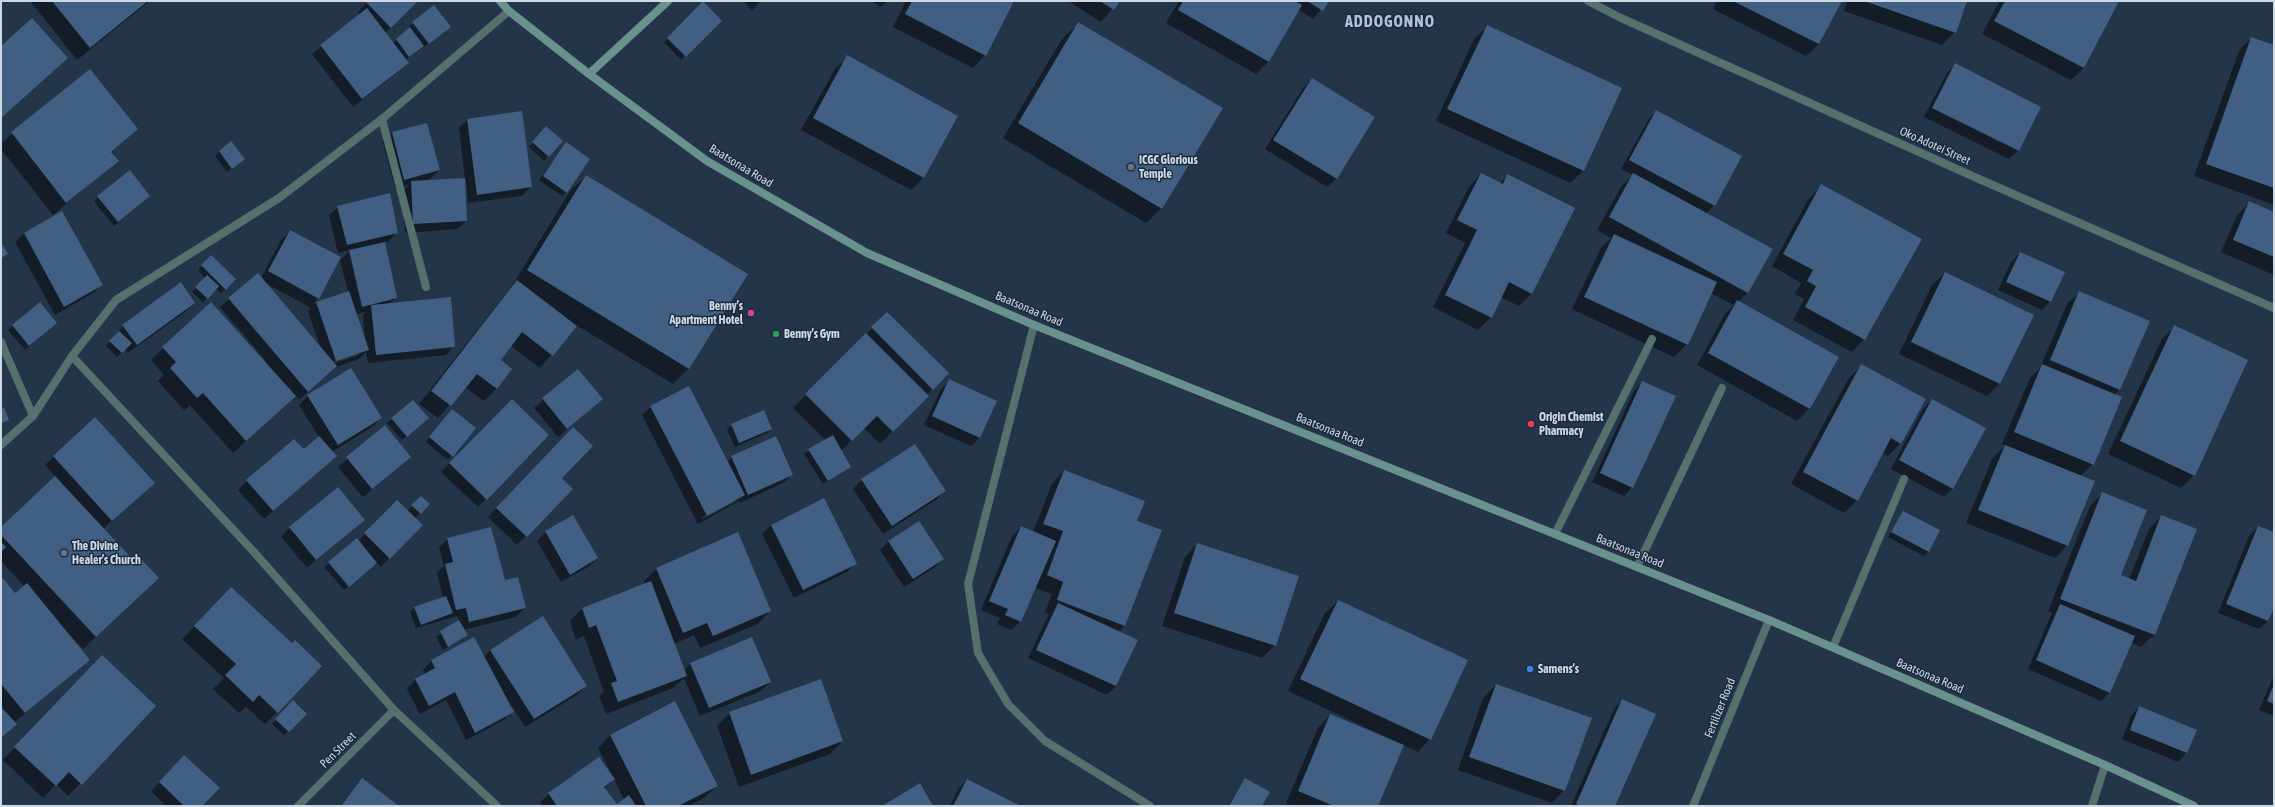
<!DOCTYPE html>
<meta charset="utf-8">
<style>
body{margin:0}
#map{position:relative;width:2275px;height:807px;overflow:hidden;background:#243549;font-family:"Asap Condensed",sans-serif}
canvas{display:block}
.frame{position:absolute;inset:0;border:2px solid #cfd9e6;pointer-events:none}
</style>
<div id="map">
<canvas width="2275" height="807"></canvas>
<div class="frame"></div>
</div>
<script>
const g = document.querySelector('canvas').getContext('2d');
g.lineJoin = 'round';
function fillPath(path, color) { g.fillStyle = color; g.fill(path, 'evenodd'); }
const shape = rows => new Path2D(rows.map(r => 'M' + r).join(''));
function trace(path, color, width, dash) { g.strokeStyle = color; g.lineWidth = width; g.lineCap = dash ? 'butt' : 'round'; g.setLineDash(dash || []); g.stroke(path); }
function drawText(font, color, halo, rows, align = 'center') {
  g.font = font + ' "Asap Condensed",sans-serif'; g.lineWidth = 3; g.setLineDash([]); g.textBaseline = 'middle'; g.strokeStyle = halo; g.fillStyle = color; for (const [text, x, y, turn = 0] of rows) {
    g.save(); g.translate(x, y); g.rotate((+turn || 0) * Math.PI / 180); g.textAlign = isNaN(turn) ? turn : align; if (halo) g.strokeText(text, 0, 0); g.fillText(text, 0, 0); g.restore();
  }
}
const shadow = shape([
 [32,1,150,1,77,60,31,2],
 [368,1,416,1,385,33,393,43,410,29,409,27,413,23,446,31,405,60,408,63,399,71,353,107,312,54,360,14,358,12],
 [743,1,761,1,752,10],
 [872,1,887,1,881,7],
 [906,1,1013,1,985,55,973,68,893,27],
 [1068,1,1119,1,1101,22],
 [1179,1,1328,1,1313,19,1298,9,1268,62,1256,74,1166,23],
 [1717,1,1840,1,1819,44,1806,56,1713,9],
 [1847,1,1966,1,1955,32,1942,45,1844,11],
 [2000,1,2118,1,2084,68,2071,80,1982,34],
 [703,3,721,21,681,60,664,42],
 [1078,24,1162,208,1146,223,1003,138,1062,39],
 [1487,27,1621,88,1583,171,1570,183,1436,121,1474,39],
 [2251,38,2274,46,2274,205,2194,176,2239,51],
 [848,56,923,178,911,190,801,130,835,69],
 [1955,65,2040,107,2018,151,2009,159,1924,117,1947,73],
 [90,70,137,129,111,153,117,161,53,215,1,149,1,143],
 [1312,80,1374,117,1336,179,1327,187,1265,149,1303,88],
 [1656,111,1714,205,1706,214,1771,250,1747,293,1738,302,1838,357,1809,409,1797,421,1697,365,1725,314,1734,305,1711,293,1687,344,1674,357,1572,309,1601,248,1611,238,1597,230,1621,187,1633,175,1621,169,1648,120],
 [468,119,531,187,522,196,468,203,466,180,464,181,466,221,457,229,405,233,403,191,409,185,395,188,383,142,392,133,427,124,439,170,430,179,423,181,465,179,459,128],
 [542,132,548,156,544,161,529,147],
 [231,142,239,163,227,172,215,156],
 [566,144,566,192,562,196,539,180],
 [1481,174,1500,183,1508,175,1532,293,1519,306,1501,297,1491,317,1478,330,1433,307,1465,243,1446,233,1469,187],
 [586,176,746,275,688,369,673,384,576,325,540,368,511,346,499,361,510,370,496,389,484,401,465,387,438,418,419,404,512,286,570,191],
 [1822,186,1864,339,1852,352,1793,320,1804,299,1795,294,1801,283,1772,266,1809,198],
 [149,196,114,226,94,201,98,197],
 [2250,202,2274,213,2274,275,2221,252,2237,215],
 [338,207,397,232,389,241,384,242,396,298,389,304,454,346,446,355,368,363,366,352,359,359,336,367,299,400,295,395,233,453,190,405,184,410,158,381,164,375,151,360,163,348,265,362,266,361,220,307,229,299,261,278,281,240,290,231,318,298,313,304,348,292,340,260,350,250,338,253,329,215],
 [267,284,311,308,308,311,320,347],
 [366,312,363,315,365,339,356,314],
 [359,353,359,355,331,364,331,362],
 [62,213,102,285,93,293,55,315,15,242,24,234],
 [2020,253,2050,301,2042,310,1998,290,2011,262],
 [211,257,235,279,221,293,216,288,203,302,192,292,205,278,198,270],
 [1945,273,2000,383,1987,396,1899,354,1932,285],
 [2080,292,2119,390,2114,395,2093,464,2080,476,2067,545,2055,558,1966,523,1992,459,2005,446,2002,444,2030,378,2040,368,2067,304],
 [40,303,56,323,25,350,8,330],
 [194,303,185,312,128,353,125,349,117,357,106,346,123,326],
 [887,313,948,373,880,444,864,428,841,451,850,467,823,484,804,454,826,440,793,408],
 [2174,327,2194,475,2181,488,2108,454,2162,339],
 [1862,365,1901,443,1888,456,1882,453,1857,500,1844,513,1791,484,1849,378],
 [578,370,602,399,558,437,534,408],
 [950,381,980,437,971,446,924,425,941,389],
 [1642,382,1632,487,1624,496,1592,482,1634,391],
 [308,396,381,418,372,427,332,452,326,464,264,519,238,490,247,481,303,451,319,437,299,405],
 [512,400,548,435,478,507,441,472],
 [1932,400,1953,488,1944,497,1891,469,1923,409],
 [651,407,727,462,732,457,792,475,783,483,740,503,739,501,698,524,642,415],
 [735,499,735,502,703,519,702,517],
 [448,415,452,456,448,460,426,442],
 [95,419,145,491,103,529,145,591,83,649,70,635,69,637,88,660,14,723,15,724,1,738,1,581,15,594,24,586,1,561,1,529,56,477,45,465],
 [392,419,423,422,402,440,387,423],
 [732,425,771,429,767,433,735,447,727,429],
 [385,427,410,457,363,497,338,467],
 [564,437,560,479,571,489,517,545,488,517],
 [915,445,945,491,936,500,883,534,853,489,862,480],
 [1064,471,1136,521,1161,531,1124,626,1118,632,1137,641,1116,686,1107,695,1028,658,1049,614,1045,612,1052,594,1035,588,1020,622,1011,630,997,624,1000,618,981,610,1012,536,1021,527,1033,532,1052,484],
 [2102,494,2120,576,2129,579,2149,529,2162,516,2195,530,2154,635,2141,647,2131,643,2110,692,2101,701,2028,669,2052,613,2048,611,2090,506],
 [421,497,428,504,415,519,421,525,381,567,376,563,344,590,324,567,358,541,397,501,407,511],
 [823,499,855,564,847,572,794,598,762,534,771,525],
 [1903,512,1928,551,1924,556,1888,537],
 [364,520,307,568,281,537,290,528],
 [2258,527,2274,533,2274,612,2272,611,2268,621,2259,629,2218,613,2249,536],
 [546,532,597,558,588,567,561,582,537,541],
 [738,534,770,611,758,624,700,648,694,635,674,644,684,671,690,664,751,638,770,682,761,691,700,716,684,678,673,688,606,714,599,696,604,692,584,636,576,640,570,621,582,609,645,585,644,581,656,569],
 [448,539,525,608,516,617,463,630,466,635,443,650,436,637,459,621,457,616,416,628,410,612,414,608,443,598,437,573,444,566,439,547],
 [889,541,943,559,934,568,904,587,880,550],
 [1197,544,1275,645,1262,658,1162,626,1185,557],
 [219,601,277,712,265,724,246,707,239,713,213,689,224,678,182,639],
 [1338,601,1430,739,1418,752,1403,745,1377,806,1292,806,1286,803,1318,728,1330,715,1385,738,1386,737,1288,691,1325,613],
 [543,617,586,686,577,695,525,727,511,705,512,711,504,720,466,740,446,700,420,714,407,689,415,680,425,674,423,670,431,661,474,638,484,657,490,650],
 [89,669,154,706,68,796,56,784,43,798,3,760],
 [2274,675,2274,716,2259,710],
 [1496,685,1564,790,1552,803,1458,770,1483,698],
 [1622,700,1614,806,1571,806,1614,709],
 [293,702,305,714,284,735,272,724],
 [674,703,717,786,704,798,689,806,543,806,540,802,549,794,610,771,598,748,610,736],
 [614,779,624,800,616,805,604,789],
 [2139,707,2195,730,2186,753,2178,762,2122,739,2131,716],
 [730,713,842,741,830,754,739,787,717,726],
 [176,765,201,806,166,806,151,791],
 [362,779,397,806,340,806],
 [1245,779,1261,806,1228,806],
 [967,780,1019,806,950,806,958,789]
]);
const building = shape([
 [52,1,148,1,90,48],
 [367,1,418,1,391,28,366,2],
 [703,1,722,21,686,57,667,38],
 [912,1,1014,1,986,56,905,14],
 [1100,1,1120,1,1114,10],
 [1183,1,1295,1,1302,5,1269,62,1178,10],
 [1307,1,1329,1,1323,11],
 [1733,1,1842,1,1819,44],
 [1864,1,1967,1,1956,33],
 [2005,1,2119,1,2084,68,1994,21],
 [434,5,451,27,429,44,412,22],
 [367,8,409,63,362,99,320,45],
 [32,18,68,58,1,118,1,46],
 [1078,22,1223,108,1162,209,1018,123],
 [1487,25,1622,88,1584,171,1447,109],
 [410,27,424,46,409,57,396,39],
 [2251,37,2274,45,2274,188,2206,164],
 [847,55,958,116,924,178,813,118],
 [1955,63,2041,107,2019,151,1932,108],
 [90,69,138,129,111,152,119,161,66,203,11,132],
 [1312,78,1375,117,1337,179,1273,140],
 [1656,110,1742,156,1715,206,1629,160],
 [522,111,532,187,477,195,467,119],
 [427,123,440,170,404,180,392,132],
 [546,126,563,141,549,157,532,142],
 [231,141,245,159,232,169,219,151],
 [566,142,590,159,567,193,543,176],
 [130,170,150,196,118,222,97,196],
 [1481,173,1503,184,1507,174,1575,208,1532,294,1509,282,1492,318,1445,295,1477,230,1457,220],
 [1633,173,1773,249,1748,293,1609,217],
 [586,175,748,274,689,369,527,270],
 [465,178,467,221,413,224,411,181],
 [1821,184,1922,239,1865,340,1805,307,1816,286,1807,281,1813,270,1783,254],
 [390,193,398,233,347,245,337,206],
 [2249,201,2274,212,2274,257,2233,240],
 [62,211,103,285,64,307,24,233],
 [290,230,341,257,319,299,268,271],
 [1614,234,1717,282,1688,345,1584,297],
 [1,242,8,254,1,258],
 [385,242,397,298,362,307,349,250],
 [2020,252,2065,272,2051,302,2006,282],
 [211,255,236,279,226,290,201,265],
 [1945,272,2034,315,2000,384,1911,342],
 [258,273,337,366,308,392,228,298],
 [207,275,219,286,208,299,195,287],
 [517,280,577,326,553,356,522,332,501,360,512,369,497,389,477,374,451,406,431,391],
 [181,282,195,303,137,345,122,325],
 [349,291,369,350,336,361,316,302],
 [2079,291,2150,321,2120,390,2050,360],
 [451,297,455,347,376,355,371,305],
 [1737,300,1839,357,1810,409,1708,353],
 [40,302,57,323,29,346,12,325],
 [211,302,296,396,246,441,203,393,197,398,170,368,176,362,162,347],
 [887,312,949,373,933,390,871,327],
 [2174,325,2248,360,2195,476,2120,441],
 [119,331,132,343,122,353,109,341],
 [866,333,929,396,893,432,877,416,852,441,805,394],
 [1861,364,1926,399,1901,444,1891,438,1858,501,1803,472],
 [2042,364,2122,397,2094,465,2014,432],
 [351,368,382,418,338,445,307,395],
 [578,369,603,399,567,429,542,398],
 [949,379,997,401,980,438,932,416],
 [1642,381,1676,396,1633,488,1600,473],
 [689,386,745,495,707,516,650,406],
 [512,399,549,435,487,500,449,463],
 [1932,399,1986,428,1953,489,1899,460],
 [413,400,429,418,407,437,391,418],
 [4,407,9,420,1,423,1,409],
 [452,409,476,428,453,457,429,437],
 [764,410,772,429,739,443,731,424],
 [95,417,155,483,112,521,53,456],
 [385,425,411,457,372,489,346,457],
 [573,427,593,446,562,478,573,489,527,537,496,508],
 [833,435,851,467,828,481,808,449],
 [319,436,337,456,273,511,246,480,294,439,304,449],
 [776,436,793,475,748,495,731,456],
 [915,444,946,491,892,526,861,479],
 [2005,445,2095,481,2068,546,1978,510],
 [1064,470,1145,501,1137,521,1162,530,1125,626,1057,600,1063,582,1047,575,1063,531,1043,524],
 [55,476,137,564,142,560,159,578,96,637,1,535,1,527],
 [338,487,365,520,316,560,289,527],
 [2102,492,2147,510,2121,575,2136,581,2161,515,2197,529,2155,635,2060,599],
 [421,496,430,504,421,514,411,505],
 [824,498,857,564,803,590,771,525],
 [397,500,423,525,390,559,364,533],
 [1903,511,1940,530,1929,552,1891,532],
 [573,515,598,558,570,575,545,531],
 [919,521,944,559,913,579,888,541],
 [1021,526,1056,541,1021,622,1005,615,1008,609,989,601],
 [2258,526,2274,532,2274,608,2268,621,2226,604],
 [491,527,505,580,518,577,526,608,469,622,466,608,456,610,445,564,453,562,447,538],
 [738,532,771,611,713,636,707,623,683,633,656,568],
 [357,538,377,563,349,587,328,562],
 [1,542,6,547,1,552],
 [1197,543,1299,576,1276,646,1174,613],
 [3,578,15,593,27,583,90,660,25,713,1,684,1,580],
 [651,581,687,676,618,702,611,683,617,681,596,625,589,628,582,608],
 [231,587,292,643,295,640,322,666,278,713,259,695,253,702,225,675,236,664,194,626],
 [446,596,453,613,421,625,414,607],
 [1338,600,1468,660,1431,740,1300,679],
 [1058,603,1138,640,1116,686,1036,650],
 [2060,604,2135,636,2110,693,2036,660],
 [543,616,587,686,534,719,490,650],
 [459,620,468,635,448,647,440,631],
 [474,637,514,712,475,733,455,692,429,706,415,679,435,668,431,660],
 [752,637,771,682,709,708,690,663],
 [102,655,156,706,82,785,69,772,56,786,14,747],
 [821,679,843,741,751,775,729,712],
 [1496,684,1592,718,1565,791,1469,757],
 [2274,684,2274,704,2267,701],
 [1622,699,1656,714,1615,806,1580,806,1576,804],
 [293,700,307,714,289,732,275,719],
 [675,701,718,786,678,806,646,806,610,735],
 [2139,706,2197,730,2187,753,2130,730],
 [1,707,17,724,1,738],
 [1330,714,1404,745,1378,806,1334,806,1298,791],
 [184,755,220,788,202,806,184,806,159,782],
 [599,757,615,779,604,787,617,804,629,795,636,806,557,806,548,793],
 [362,778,399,806,341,806],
 [1245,778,1270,792,1262,806,1229,806],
 [967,779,1021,806,953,806],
 [920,783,933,806,882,806]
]);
const lane = shape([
 [382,119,426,287],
 [1,342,33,416],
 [1555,534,1652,339],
 [1637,567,1722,388],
 [1833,647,1904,479]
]);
const street = shape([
 [1588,1,1621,18,1979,179,2274,308],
 [1034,325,968,584,978,653,1008,704,1045,741,1150,806],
 [72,356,253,551,394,710,497,806],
 [1,445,33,416,72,356,116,300,279,198,382,119,509,11],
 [298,806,394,710],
 [1693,806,1769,620],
 [2092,806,2105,765]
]);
const secondary = shape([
 [500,1,509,11,589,74,707,161,867,253,1034,325,1769,620,2105,765,2194,806],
 [589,74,668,1]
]);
const markers = [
 [1131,167,4,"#6b7280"],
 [751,313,4,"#d1479c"],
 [776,334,4,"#2e9e5b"],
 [1531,424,4,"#e0444e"],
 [64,553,4,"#6b7280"],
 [1530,669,4,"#3f7fe0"]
];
const streetNames = [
 ["Oko Adotei Street",1935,146,24],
 ["Baatsonaa Road",741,166,31],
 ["Baatsonaa Road",1029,309,23],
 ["Baatsonaa Road",1330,430,22],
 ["Baatsonaa Road",1630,551,22],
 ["Baatsonaa Road",1930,676,23],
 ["Fertilizer Road",1720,708,-68],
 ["Pen Street",338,750,-45]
];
const poiNames = [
 ["ICGC Glorious",1139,160],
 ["Temple",1139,174],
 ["Benny’s",743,306,"right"],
 ["Apartment Hotel",743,320,"right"],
 ["Benny’s Gym",784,334],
 ["Origin Chemist",1539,417],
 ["Pharmacy",1539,431],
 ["The Divine",72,546],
 ["Healer’s Church",72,560],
 ["Samens’s",1538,669]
];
const districtNames = [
 ["ADDOGONNO",1390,22]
];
fillPath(shadow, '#0007');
fillPath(building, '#415e83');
trace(lane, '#56706c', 8);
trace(street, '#56706c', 8);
trace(secondary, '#68928b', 8);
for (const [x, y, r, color] of markers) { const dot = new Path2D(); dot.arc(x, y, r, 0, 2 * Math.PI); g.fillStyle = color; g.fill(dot); trace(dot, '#1b2a3e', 1.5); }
drawText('12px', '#cfd9e6', '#1b2a3e', streetNames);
drawText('bold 12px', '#cfd9e6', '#1b2a3e', poiNames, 'left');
g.letterSpacing = '1px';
drawText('bold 16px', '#afc3dd', '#1b2a3e', districtNames);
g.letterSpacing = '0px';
</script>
